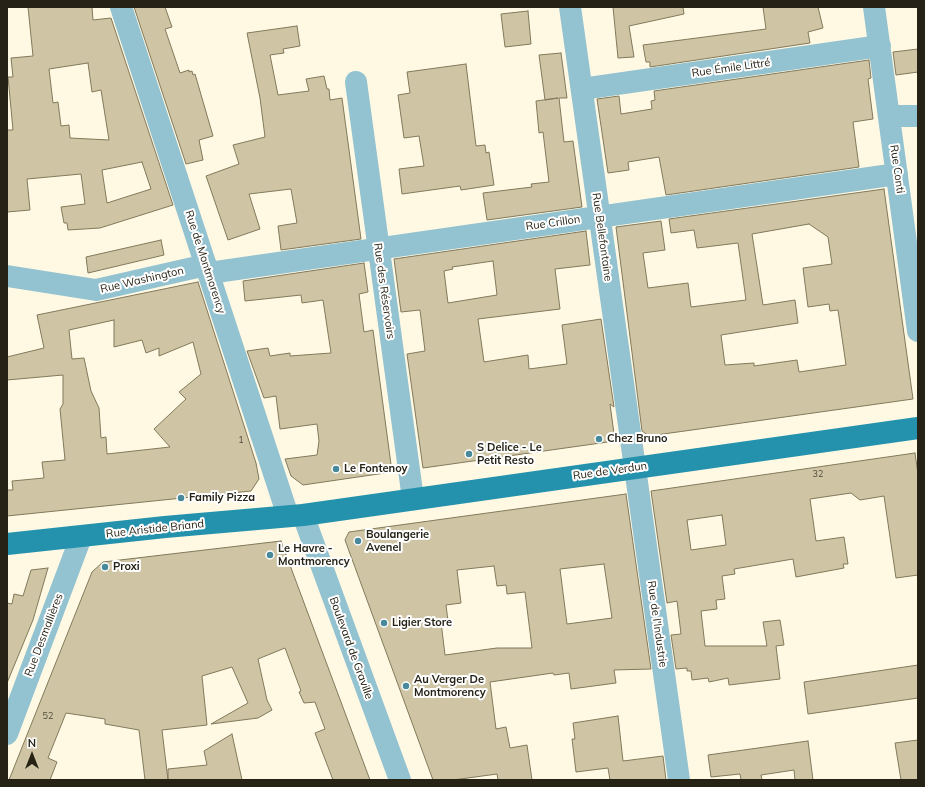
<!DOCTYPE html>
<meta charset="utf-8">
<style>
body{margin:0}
#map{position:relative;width:925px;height:787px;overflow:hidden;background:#fff9e4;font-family:Mulish,sans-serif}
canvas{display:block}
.frame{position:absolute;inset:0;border:8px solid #262316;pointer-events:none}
.north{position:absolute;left:12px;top:735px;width:40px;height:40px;-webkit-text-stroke:3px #fff;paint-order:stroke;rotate:0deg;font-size:11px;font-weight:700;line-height:16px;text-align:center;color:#262316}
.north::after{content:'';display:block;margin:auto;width:14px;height:18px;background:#262316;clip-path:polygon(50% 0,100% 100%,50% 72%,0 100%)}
</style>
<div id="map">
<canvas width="925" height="787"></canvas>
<div class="frame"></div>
<div class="north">N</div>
</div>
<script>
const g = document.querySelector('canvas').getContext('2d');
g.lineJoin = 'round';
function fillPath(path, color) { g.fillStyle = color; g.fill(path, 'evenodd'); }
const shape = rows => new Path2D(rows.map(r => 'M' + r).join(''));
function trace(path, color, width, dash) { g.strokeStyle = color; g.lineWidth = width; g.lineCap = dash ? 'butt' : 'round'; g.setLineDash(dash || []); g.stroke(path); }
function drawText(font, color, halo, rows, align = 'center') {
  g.font = font + ' Mulish,sans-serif'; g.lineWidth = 4; g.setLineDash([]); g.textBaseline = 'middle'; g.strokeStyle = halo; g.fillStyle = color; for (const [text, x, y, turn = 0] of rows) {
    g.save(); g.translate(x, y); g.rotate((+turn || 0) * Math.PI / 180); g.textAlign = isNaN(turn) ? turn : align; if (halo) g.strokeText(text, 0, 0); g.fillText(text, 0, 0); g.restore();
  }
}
const building = shape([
 [28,7,92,7,93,20,111,18,173,205,100,228,68,230,67,223,64,223,61,207,85,204,81,174,27,179,30,210,7,212,7,130,13,130,8,77,13,77,11,58,33,56,28,7],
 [88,63,92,92,101,90,109,140,70,138,69,125,61,126,58,102,53,103,49,69,88,63],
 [142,162,151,189,107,203,102,170,142,162],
 [134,7,165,7,172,27,165,29,180,73,189,70,189,72,192,71,193,75,195,74,213,136,199,140,203,160,186,164,134,7],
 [613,7,683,7,684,14,629,26,634,57,618,58,613,7],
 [763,7,818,7,823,28,808,32,810,43,650,67,650,62,646,62,643,45,766,29,763,7],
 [528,11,531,44,505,47,501,14,528,11],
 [297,26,300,46,283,49,284,53,270,55,278,95,309,91,306,79,324,76,327,89,329,89,330,100,342,98,361,239,281,250,278,226,297,223,291,189,249,194,260,229,228,240,206,176,239,164,233,145,265,137,260,98,247,33,297,26],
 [918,49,918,72,896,75,893,52,918,49],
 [561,53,567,98,559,98,564,142,573,141,582,207,487,220,483,193,532,187,531,184,549,182,543,132,539,133,536,101,558,98,545,100,539,55,561,53],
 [869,60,871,78,868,79,873,119,853,122,859,167,666,195,659,157,628,162,629,170,608,173,597,99,619,96,621,114,652,109,651,101,655,100,654,91,869,60],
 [466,64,476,146,485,145,486,153,489,152,494,185,461,190,460,186,402,194,399,169,424,166,419,136,404,138,398,95,410,93,407,72,466,64],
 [884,189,913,399,649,436,642,431,616,227,661,221,665,250,643,253,648,288,688,283,691,307,746,300,738,243,697,248,694,230,671,233,669,219,884,189],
 [809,224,828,237,832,264,803,268,808,307,829,304,830,311,838,310,846,365,799,372,797,360,754,366,754,363,725,365,721,335,798,323,795,300,763,305,752,234,809,224],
 [586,231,590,265,555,269,560,309,478,319,484,362,528,355,529,369,567,364,562,325,601,319,614,407,610,404,615,441,423,468,407,354,425,351,420,310,401,312,394,259,586,231],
 [493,261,497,295,448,303,444,271,453,269,452,267,493,261],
 [161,240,164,255,88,273,86,257,161,240],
 [364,263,368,292,359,294,364,332,373,330,392,472,303,485,291,476,285,459,317,455,319,441,317,424,280,429,276,396,264,398,247,351,268,348,270,356,290,353,290,356,331,353,323,300,302,303,301,295,245,301,243,281,364,263],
 [198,282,256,463,259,479,251,491,7,516,7,490,13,490,12,481,44,478,42,462,65,460,60,409,63,404,63,375,7,380,7,357,44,348,37,315,198,282],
 [114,320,114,347,142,340,146,353,159,348,159,356,193,342,201,374,179,392,186,399,154,429,170,447,107,454,106,437,101,438,99,408,91,391,84,358,72,359,69,330,114,320],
 [915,453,918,474,918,575,896,578,884,496,860,500,851,493,810,499,816,541,844,537,848,564,843,564,844,568,796,577,793,559,734,569,735,574,722,576,725,599,716,600,717,609,701,611,705,646,767,646,763,622,780,620,784,645,776,646,780,679,729,685,728,678,709,682,708,678,692,680,691,671,687,671,687,668,676,669,671,635,681,634,677,601,667,603,651,491,915,453],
 [722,515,726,545,691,550,687,520,722,515],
 [626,494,651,669,614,670,616,683,571,689,569,673,554,675,553,673,490,682,496,729,506,727,510,748,527,745,532,780,498,780,497,774,453,780,433,780,345,540,349,532,626,494],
 [604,564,612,618,567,624,560,569,604,564],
 [494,566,497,586,506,585,507,594,525,592,532,648,497,648,445,655,441,622,448,621,446,605,461,603,457,570,494,566],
 [281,541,370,780,333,780,315,733,325,729,315,702,304,703,299,692,301,691,285,648,258,659,267,700,272,710,258,718,211,724,248,703,232,667,202,676,207,725,162,730,168,780,145,780,139,730,105,724,105,719,66,713,48,758,57,762,50,780,9,780,92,572,103,562,281,541],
 [48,568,33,620,7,683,7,603,12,604,14,594,23,596,31,570,48,568],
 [918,665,918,698,808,714,804,682,918,665],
 [618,716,623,761,663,756,666,780,610,780,608,768,576,772,572,739,575,739,573,723,618,716],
 [232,734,242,780,168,780,168,769,207,765,204,751,232,734],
 [918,740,918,780,901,780,895,743,918,740],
 [808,741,813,780,795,780,794,770,761,775,762,780,741,780,740,774,711,777,708,755,808,741]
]);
const minor = shape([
 [121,7,288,516],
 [570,7,679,780],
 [874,7,918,331],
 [356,82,413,499],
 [582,89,880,46],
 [890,116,918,116],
 [209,273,897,174],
 [7,276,96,290,206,265],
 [303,515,400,780],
 [7,734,81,537]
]);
const major = shape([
 [7,544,165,527,303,515,918,428]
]);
const markers = [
 [599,439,4,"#48899b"],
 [469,454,4,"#48899b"],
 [336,469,4,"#48899b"],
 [181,498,4,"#48899b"],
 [358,541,4,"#48899b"],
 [270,555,4,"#48899b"],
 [105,567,4,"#48899b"],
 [384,623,4,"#48899b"],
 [406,686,4,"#48899b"]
];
const numberNames = [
 ["1",241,440],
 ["32",818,474],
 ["52",48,716]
];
const streetNames = [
 ["Rue Émile Littré",731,68,-8],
 ["Rue Conti",897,169,82],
 ["Rue Crillon",553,223,-8],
 ["Rue Bellefontaine",602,237,82],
 ["Rue de Montmorency",205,262,72],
 ["Rue Washington",142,280,-13],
 ["Rue des Réservoirs",384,291,82],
 ["Rue de Verdun",610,471,-8],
 ["Rue Aristide Briand",155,529,-6],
 ["Rue de l'Industrie",657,624,82],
 ["Rue Desmallières",44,635,-69],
 ["Boulevard de Graville",351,648,70]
];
const poiNames = [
 ["Chez Bruno",607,439],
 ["S Delice - Le",477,448],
 ["Petit Resto",477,461],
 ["Le Fontenoy",344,469],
 ["Family Pizza",189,498],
 ["Boulangerie",366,535],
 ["Avenel",366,548],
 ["Le Havre -",278,549],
 ["Montmorency",278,562],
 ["Proxi",113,567],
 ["Ligier Store",392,623],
 ["Au Verger De",414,680],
 ["Montmorency",414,693]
];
fillPath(building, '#cfc5a4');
trace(building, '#82795b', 1);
trace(minor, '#93c2d1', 22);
trace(major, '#2492ad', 22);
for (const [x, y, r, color] of markers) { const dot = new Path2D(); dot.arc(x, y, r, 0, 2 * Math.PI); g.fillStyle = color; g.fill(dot); trace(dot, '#fff', 1.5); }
drawText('9px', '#504c3a', null, numberNames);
drawText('11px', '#262316', '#fff', streetNames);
drawText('bold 11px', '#262316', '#fff', poiNames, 'left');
</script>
